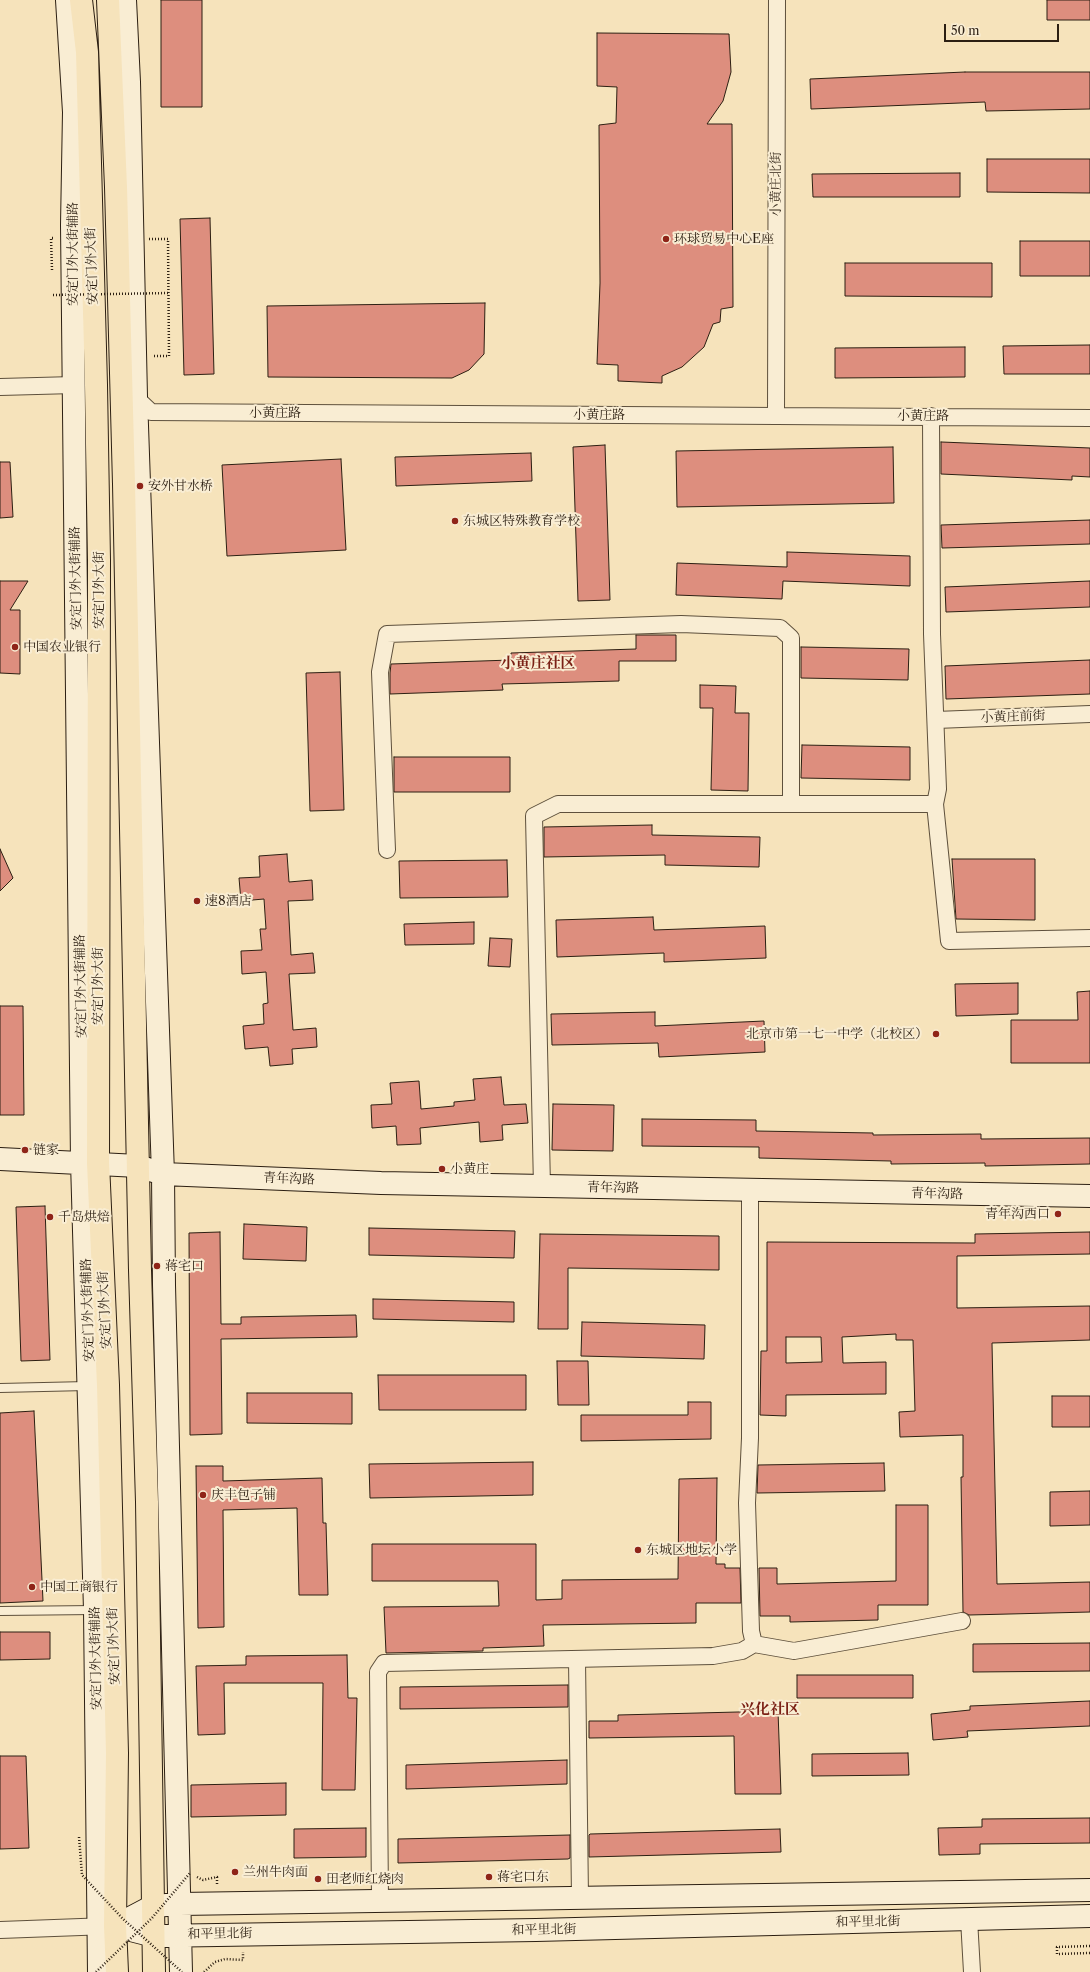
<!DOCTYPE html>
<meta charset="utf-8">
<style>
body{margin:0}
#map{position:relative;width:1090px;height:1972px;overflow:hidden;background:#f6e3bb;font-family:"Libre Caslon Text",serif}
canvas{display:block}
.scale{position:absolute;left:944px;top:24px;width:115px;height:18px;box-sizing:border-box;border:2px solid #2c1f12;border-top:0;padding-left:5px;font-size:12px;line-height:14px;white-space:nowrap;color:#2c1f12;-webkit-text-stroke:3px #f9edd3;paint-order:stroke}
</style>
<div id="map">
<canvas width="1090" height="1972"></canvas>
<div class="scale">50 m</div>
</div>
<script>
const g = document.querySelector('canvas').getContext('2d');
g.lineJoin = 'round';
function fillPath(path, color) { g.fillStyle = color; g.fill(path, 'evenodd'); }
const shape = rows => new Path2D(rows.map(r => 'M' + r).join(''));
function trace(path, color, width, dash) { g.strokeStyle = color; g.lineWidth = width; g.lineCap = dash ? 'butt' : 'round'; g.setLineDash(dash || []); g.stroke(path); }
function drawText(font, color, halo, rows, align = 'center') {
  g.font = font + ' "Libre Caslon Text","Noto Serif SC",serif'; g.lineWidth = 4; g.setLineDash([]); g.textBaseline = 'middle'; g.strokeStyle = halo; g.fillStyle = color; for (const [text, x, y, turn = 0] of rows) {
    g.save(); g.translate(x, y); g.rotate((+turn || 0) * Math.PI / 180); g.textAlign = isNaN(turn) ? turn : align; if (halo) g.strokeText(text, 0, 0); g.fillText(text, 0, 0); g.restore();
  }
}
const building = shape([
 [161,0,202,0,202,107,161,107,161,0],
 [1047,0,1090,0,1090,20,1047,20,1047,0],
 [597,33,729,34,731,72,723,101,707,124,732,124,733,307,721,309,720,322,713,324,704,347,682,367,662,376,662,383,618,381,618,365,597,364,600,283,599,125,616,123,617,87,597,86,597,33],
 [965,72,1090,72,1090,109,986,111,985,102,811,109,810,79,965,72],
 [987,159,1090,159,1090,193,987,192,987,159],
 [960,173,960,197,813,197,812,174,960,173],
 [210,218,214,374,184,375,180,219,210,218],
 [1020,241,1090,241,1090,276,1020,276,1020,241],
 [845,263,992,263,992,297,845,296,845,263],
 [485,303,484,354,469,370,452,378,268,377,267,306,485,303],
 [1090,345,1090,374,1004,374,1003,346,1090,345],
 [965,347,965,377,835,378,835,348,965,347],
 [941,442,1090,448,1090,477,1072,476,1072,480,941,474,941,442],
 [605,445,610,600,578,601,573,447,605,445],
 [893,447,894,503,677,507,676,451,893,447],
 [531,453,532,481,396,486,395,457,531,453],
 [341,459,346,550,227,556,222,465,341,459],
 [0,462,10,462,13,517,0,518,0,462],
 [1090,520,1090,544,942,548,941,525,1090,520],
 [787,552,910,556,910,586,783,581,782,599,676,595,677,563,787,567,787,552],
 [0,581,28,581,10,610,20,610,20,674,0,673,0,581],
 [1090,581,1090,607,946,612,945,587,1090,581],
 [636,635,676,635,676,661,619,661,619,681,502,684,503,690,390,694,390,673,391,664,511,660,511,653,636,649,636,635],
 [801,647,909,649,908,680,801,678,801,647],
 [1090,660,1090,694,946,699,945,666,1090,660],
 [340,672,344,810,310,811,306,673,340,672],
 [700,685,736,686,735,713,749,713,748,791,711,790,713,708,700,708,700,685],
 [802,745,910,747,910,780,801,778,802,745],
 [394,757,510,757,510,792,394,792,394,757],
 [652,825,652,835,760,837,759,867,665,865,665,855,544,857,544,827,652,825],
 [0,849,13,878,0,891,0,849],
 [287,854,289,882,312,880,313,900,288,901,291,955,313,953,315,973,289,974,293,1030,316,1028,317,1047,292,1049,293,1064,270,1066,268,1047,245,1049,243,1026,264,1024,263,1004,268,1003,266,972,242,974,241,951,262,950,260,929,266,929,264,899,241,901,239,878,260,877,259,856,287,854],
 [952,859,1035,859,1035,920,956,919,952,859],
 [507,860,508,897,400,898,399,861,507,860],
 [653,917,654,930,765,926,766,958,664,962,664,953,557,957,556,920,653,917],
 [474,922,474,944,405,945,404,924,474,922],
 [490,938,512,939,510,967,488,966,490,938],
 [1018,983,1018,1014,956,1016,955,984,1018,983],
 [1090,991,1090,1063,1011,1063,1011,1020,1078,1020,1077,992,1090,991],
 [0,1006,23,1006,24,1115,0,1115,0,1006],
 [655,1012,655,1026,764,1021,765,1052,659,1057,658,1043,552,1045,551,1014,655,1012],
 [501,1077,504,1105,526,1104,528,1123,502,1125,503,1140,480,1142,479,1122,420,1128,421,1144,397,1145,396,1126,372,1128,371,1105,392,1104,390,1083,419,1081,421,1109,454,1106,454,1102,475,1100,473,1079,501,1077],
 [553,1104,614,1105,613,1151,552,1150,553,1104],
 [642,1119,756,1120,756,1131,873,1133,873,1135,981,1134,981,1139,1090,1138,1090,1164,985,1166,985,1163,891,1164,891,1161,759,1158,759,1147,642,1146,642,1119],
 [45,1206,50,1360,21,1361,16,1207,45,1206],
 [244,1224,307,1227,306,1261,243,1259,244,1224],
 [369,1228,515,1231,514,1258,369,1255,369,1228],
 [220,1232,221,1324,241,1324,241,1317,356,1315,357,1337,221,1339,222,1434,190,1435,189,1233,220,1232],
 [1090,1232,1090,1254,957,1256,957,1308,1090,1306,1090,1340,992,1343,997,1584,1090,1582,1090,1612,969,1615,963,1612,961,1477,963,1477,963,1435,900,1437,899,1412,915,1411,913,1340,896,1340,896,1334,842,1337,843,1363,886,1362,886,1394,786,1395,786,1416,760,1415,761,1351,767,1351,767,1242,975,1243,975,1234,1090,1232],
 [786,1337,821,1337,822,1362,786,1363,786,1337],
 [540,1234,719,1236,719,1270,568,1268,568,1329,538,1329,540,1234],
 [373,1299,514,1302,514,1322,373,1319,373,1299],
 [582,1322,705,1325,704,1359,581,1356,582,1322],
 [557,1361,588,1361,589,1405,558,1405,557,1361],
 [378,1375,526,1375,526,1410,379,1410,378,1375],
 [247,1393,352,1393,352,1424,247,1423,247,1393],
 [1052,1396,1090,1396,1090,1427,1052,1427,1052,1396],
 [688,1402,711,1402,711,1439,581,1441,581,1415,688,1415,688,1402],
 [34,1411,43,1601,0,1603,0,1413,34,1411],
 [533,1462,533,1495,370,1498,369,1464,533,1462],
 [884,1463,885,1491,757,1493,758,1465,884,1463],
 [196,1466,223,1466,223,1481,322,1478,323,1523,326,1523,328,1595,299,1595,297,1508,223,1510,224,1627,198,1628,196,1466],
 [717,1478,716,1564,725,1564,725,1568,740,1568,741,1603,696,1603,696,1623,543,1625,544,1646,483,1648,483,1651,386,1653,384,1607,499,1606,498,1581,372,1581,372,1544,536,1544,536,1600,562,1599,562,1580,678,1579,679,1479,717,1478],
 [1090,1491,1090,1525,1050,1526,1050,1492,1090,1491],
 [896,1505,928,1505,928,1605,878,1605,878,1620,790,1622,790,1616,760,1616,759,1568,777,1568,777,1584,896,1581,896,1505],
 [0,1632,50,1632,50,1659,0,1660,0,1632],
 [1090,1643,1090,1671,973,1672,973,1644,1090,1643],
 [347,1655,348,1698,357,1698,355,1790,322,1790,323,1683,224,1683,225,1734,198,1735,196,1666,246,1665,246,1656,347,1655],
 [797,1675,913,1675,913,1698,797,1698,797,1675],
 [568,1685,568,1707,400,1709,400,1687,568,1685],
 [1090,1701,1090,1726,967,1731,968,1737,933,1740,931,1714,970,1710,970,1706,1090,1701],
 [778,1711,781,1794,735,1794,734,1736,589,1738,589,1721,618,1721,618,1715,778,1711],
 [908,1753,909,1775,812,1776,812,1754,908,1753],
 [0,1756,26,1756,29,1848,0,1849,0,1756],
 [567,1760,567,1784,406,1789,406,1765,567,1760],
 [286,1783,286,1815,191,1817,191,1785,286,1783],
 [1090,1818,1090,1843,980,1844,980,1854,939,1855,938,1828,982,1827,982,1819,1090,1818],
 [366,1828,366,1857,294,1858,294,1829,366,1828],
 [780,1829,781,1852,589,1857,589,1835,590,1834,780,1829],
 [570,1835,570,1858,568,1859,398,1863,398,1839,570,1835]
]);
const path = shape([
 [149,239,168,239,169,356,153,356],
 [52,270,51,238,54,238],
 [197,1877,203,1880,217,1877,217,1885],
 [1090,1946,1057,1947,1057,1954,1090,1953],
 [204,1972,215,1962,225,1959,243,1960,243,1952]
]);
const lane = shape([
 [0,1388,87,1386],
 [0,1611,95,1610]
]);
const street = shape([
 [0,387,74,385],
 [131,393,151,412,1090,418],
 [776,416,777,0],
 [931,416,932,634,938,789,935,804,949,941,1090,938],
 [936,720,1090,714],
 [387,850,380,672,387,634,681,624,780,628,791,638,791,804],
 [542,1187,534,816,558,804,935,804],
 [750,1191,750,1438,747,1503,751,1631,754,1644],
 [577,1659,580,1898],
 [380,1900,378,1672,384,1663,713,1656,742,1651,754,1644,794,1651,962,1621],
 [969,1919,972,1972],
 [0,1930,108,1926]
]);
const secondary = shape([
 [67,0,74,112,72,225,82,1162,95,1610,99,1972],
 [125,0,129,82,136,397,163,1174,164,1285,181,1972],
 [0,1159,138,1166,163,1174,381,1183,1090,1196],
 [115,1926,153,1906,180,1904,1090,1890],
 [115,1926,154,1936,536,1930,1090,1916]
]);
const primary = shape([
 [81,0,87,52,96,385,99,560,98,1163,108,1385,117,1753,115,1926,117,1972],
 [108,0,116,187,124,484,140,1270,147,1502,154,1972]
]);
const pathBridge = shape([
 [53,295,169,293],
 [79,1837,82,1875,123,1919,182,1972],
 [96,1972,152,1918,190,1873]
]);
const markers = [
 [666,239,4,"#8f2418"],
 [140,486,4,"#8f2418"],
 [455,521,4,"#8f2418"],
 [15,647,4,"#8f2418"],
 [197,901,4,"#8f2418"],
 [936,1034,4,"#8f2418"],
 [25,1150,4,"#8f2418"],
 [442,1169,4,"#8f2418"],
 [1058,1214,4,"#8f2418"],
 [50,1217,4,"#8f2418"],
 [157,1266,4,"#8f2418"],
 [203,1495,4,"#8f2418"],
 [638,1550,4,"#8f2418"],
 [32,1587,4,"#8f2418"],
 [235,1872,4,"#8f2418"],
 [489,1877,4,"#8f2418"],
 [318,1879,4,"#8f2418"]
];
const streetNames = [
 ["小黄庄北街",776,184,-90],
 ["安定门外大街辅路",73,254,-90],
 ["安定门外大街",92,266,-92],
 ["小黄庄路",275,413],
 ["小黄庄路",599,415],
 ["小黄庄路",923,416],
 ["安定门外大街辅路",76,578,-91],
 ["安定门外大街",99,590,-90],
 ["小黄庄前街",1013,717,-2],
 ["安定门外大街辅路",81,986,-91],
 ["安定门外大街",98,986,-90],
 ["青年沟路",289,1179,2],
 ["青年沟路",613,1188,1],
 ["青年沟路",937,1194,1],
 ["安定门外大街辅路",88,1310,-92],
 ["安定门外大街",105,1310,-93],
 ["安定门外大街",114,1646,-92],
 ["安定门外大街辅路",96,1658,-91],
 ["和平里北街",868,1922,-1],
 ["和平里北街",544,1930,-1],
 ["和平里北街",220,1934,-1]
];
const poiNames = [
 ["环球贸易中心E座",674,239],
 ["安外甘水桥",148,486],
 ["东城区特殊教育学校",463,521],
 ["中国农业银行",23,647],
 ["速8酒店",205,901],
 ["北京市第一七一中学（北校区）",928,1034,"right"],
 ["链家",33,1150],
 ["小黄庄",450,1169],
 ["青年沟西口",1050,1214,"right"],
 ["千岛烘焙",58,1217],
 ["蒋宅口",165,1266],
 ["庆丰包子铺",211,1495],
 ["东城区地坛小学",646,1550],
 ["中国工商银行",40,1587],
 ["兰州牛肉面",243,1872],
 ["蒋宅口东",497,1877],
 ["田老师红烧肉",326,1879]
];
const quarterNames = [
 ["小黄庄社区",538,664],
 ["兴化社区",770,1710]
];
fillPath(building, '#dd8e7e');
trace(building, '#2c1f12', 1);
trace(lane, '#5e503c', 10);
trace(street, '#5e503c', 18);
trace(secondary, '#2c1f12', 24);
trace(primary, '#2c1f12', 24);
trace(path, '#2c1f12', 2.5, [1, 2]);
trace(lane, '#f9edd3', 8);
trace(street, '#f9edd3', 16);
trace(secondary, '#f9edd3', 22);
trace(primary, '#f6e3bb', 22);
trace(pathBridge, '#2c1f12', 2.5, [1, 2]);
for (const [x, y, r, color] of markers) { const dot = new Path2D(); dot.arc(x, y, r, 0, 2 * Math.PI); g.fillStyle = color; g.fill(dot); trace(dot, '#f9edd3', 1.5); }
drawText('13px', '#2c1f12', '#f9edd3', streetNames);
drawText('13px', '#2c1f12', '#f9edd3', poiNames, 'left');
drawText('bold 15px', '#7a1f14', '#f9edd3', quarterNames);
</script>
